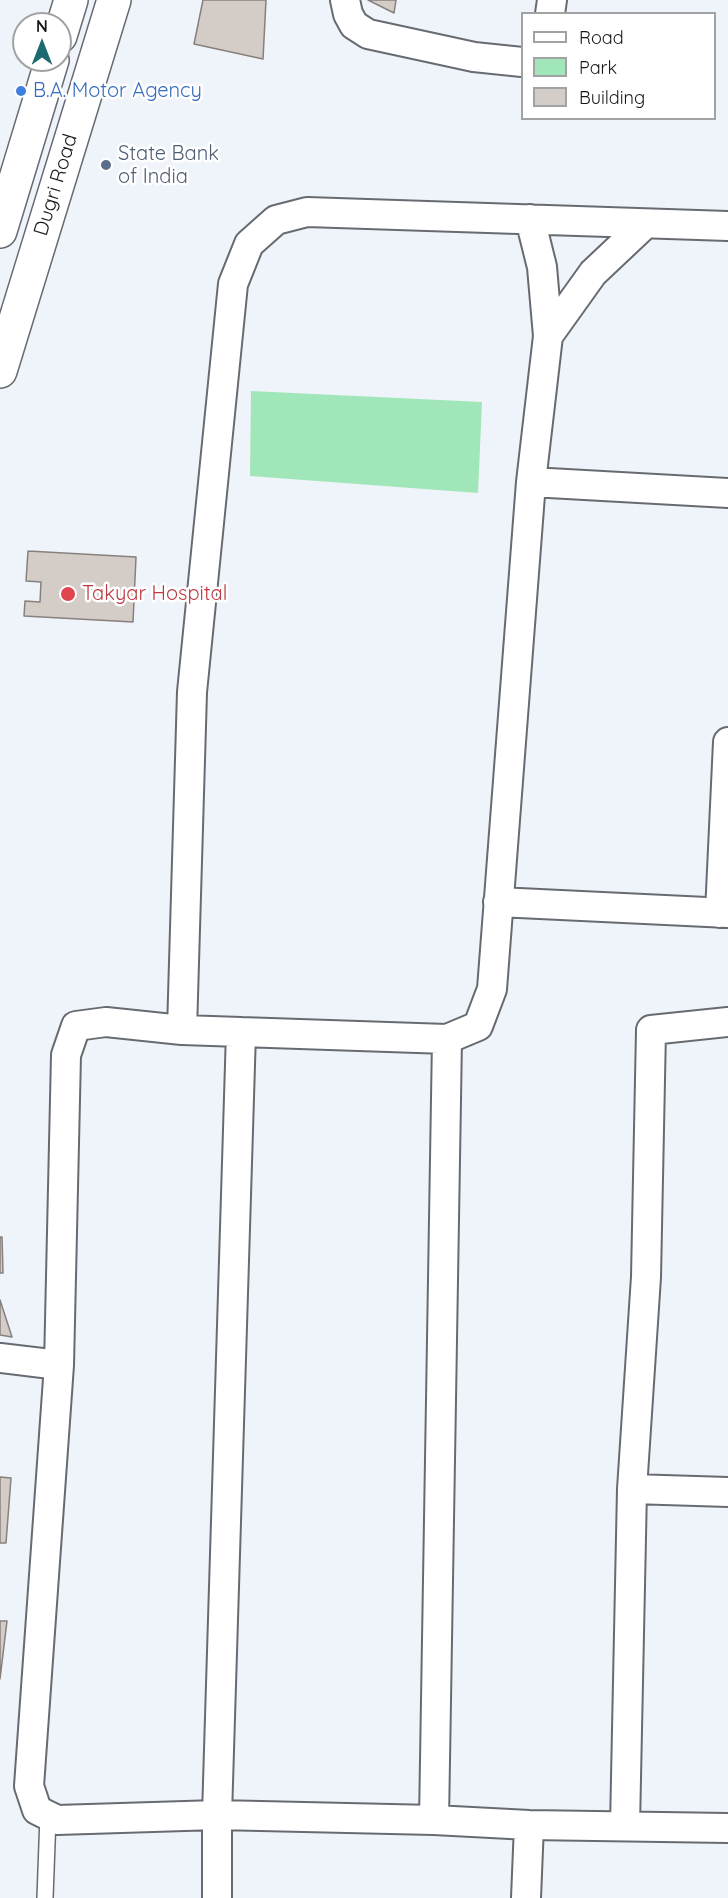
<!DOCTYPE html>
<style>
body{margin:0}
#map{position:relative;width:728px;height:1898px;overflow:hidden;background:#eff3fa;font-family:Quicksand,sans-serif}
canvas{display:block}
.legend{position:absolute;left:521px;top:12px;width:195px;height:108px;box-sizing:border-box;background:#fff;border:2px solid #a1a2a3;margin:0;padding:8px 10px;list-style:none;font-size:18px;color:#151719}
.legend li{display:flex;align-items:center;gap:12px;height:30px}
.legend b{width:30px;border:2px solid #a1a2a3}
.north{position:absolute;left:12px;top:12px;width:60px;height:60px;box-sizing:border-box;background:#fff;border:2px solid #a1a2a3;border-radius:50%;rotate:0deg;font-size:16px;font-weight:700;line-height:24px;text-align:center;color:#151719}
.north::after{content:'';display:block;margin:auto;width:21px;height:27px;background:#1d6970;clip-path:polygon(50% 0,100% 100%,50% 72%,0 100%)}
</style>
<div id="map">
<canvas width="728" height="1898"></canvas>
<ul class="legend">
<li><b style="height:8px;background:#fff"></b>Road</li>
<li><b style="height:16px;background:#a1e6b8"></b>Park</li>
<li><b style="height:16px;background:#d4ccc7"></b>Building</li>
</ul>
<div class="north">N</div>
</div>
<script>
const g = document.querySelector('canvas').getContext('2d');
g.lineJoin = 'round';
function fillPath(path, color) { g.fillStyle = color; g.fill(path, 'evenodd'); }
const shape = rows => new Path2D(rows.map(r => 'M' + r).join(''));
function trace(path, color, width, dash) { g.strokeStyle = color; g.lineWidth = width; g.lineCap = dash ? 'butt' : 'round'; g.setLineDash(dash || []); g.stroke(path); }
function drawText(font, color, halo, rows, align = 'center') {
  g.font = font + ' Quicksand,sans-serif'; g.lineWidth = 5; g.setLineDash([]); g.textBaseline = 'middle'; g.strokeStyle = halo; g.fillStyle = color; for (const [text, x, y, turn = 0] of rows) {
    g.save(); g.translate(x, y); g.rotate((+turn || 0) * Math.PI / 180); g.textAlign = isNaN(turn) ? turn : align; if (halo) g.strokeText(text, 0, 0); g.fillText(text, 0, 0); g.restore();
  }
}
const green = shape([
 [251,391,482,402,478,493,250,476]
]);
const building = shape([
 [203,0,266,0,263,59,194,44,203,0],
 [368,0,396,0,394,13,368,0],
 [28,551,136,557,133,622,24,616,25,601,40,602,41,582,26,581,28,551],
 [0,1237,2,1237,3,1273,0,1273,0,1237],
 [0,1300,12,1337,0,1335,0,1300],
 [0,1477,11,1478,6,1543,0,1543,0,1477],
 [0,1621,7,1621,0,1679,0,1621]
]);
const lane = shape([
 [45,1898,48,1816]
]);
const street = shape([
 [345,0,348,14,354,25,368,34,474,57,522,62],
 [550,14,552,0],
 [530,219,542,267,548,336,531,482,492,989,478,1026,447,1039,182,1030,106,1022,76,1026,66,1055,59,1365,29,1786,37,1810,57,1820,217,1815,434,1820,529,1825,728,1828],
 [548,336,593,273,645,224],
 [531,482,728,493],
 [498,902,728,913],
 [720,913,728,742],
 [182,1030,192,692,233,284,249,244,276,220,307,212,728,226],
 [0,1358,59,1365],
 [632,1489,728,1492],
 [434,1820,447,1039],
 [625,1826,632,1489,646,1277,651,1030,728,1022],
 [217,1898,217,1815,241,1032],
 [526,1898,529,1825]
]);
const secondary = shape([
 [60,36,71,0],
 [0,231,52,60],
 [0,371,114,0]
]);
const markers = [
 [21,91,6,"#3f7fe0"],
 [106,165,6,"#5c6f8a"],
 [68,594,8,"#e0444e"]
];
const shopNames = [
 ["B.A. Motor Agency",33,91]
];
const serviceNames = [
 ["State Bank",118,154],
 ["of India",118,177]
];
const streetNames = [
 ["Dugri Road",56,185,-73]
];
const healthNames = [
 ["Takyar Hospital",82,594]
];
fillPath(green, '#a1e6b8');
fillPath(building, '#d4ccc7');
trace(building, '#87807c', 1.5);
trace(lane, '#676b71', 18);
trace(street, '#676b71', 32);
trace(secondary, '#676b71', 36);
trace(lane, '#fff', 15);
trace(street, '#fff', 28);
trace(secondary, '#fff', 33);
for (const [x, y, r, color] of markers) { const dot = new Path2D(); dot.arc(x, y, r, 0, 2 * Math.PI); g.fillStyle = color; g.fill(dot); trace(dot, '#fff', 2); }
drawText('20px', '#366cbe', '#fff', shopNames, 'left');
drawText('20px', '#4e5e75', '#fff', serviceNames, 'left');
drawText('20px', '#151719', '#fff', streetNames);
drawText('20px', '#be3a42', '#fff', healthNames, 'left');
</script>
